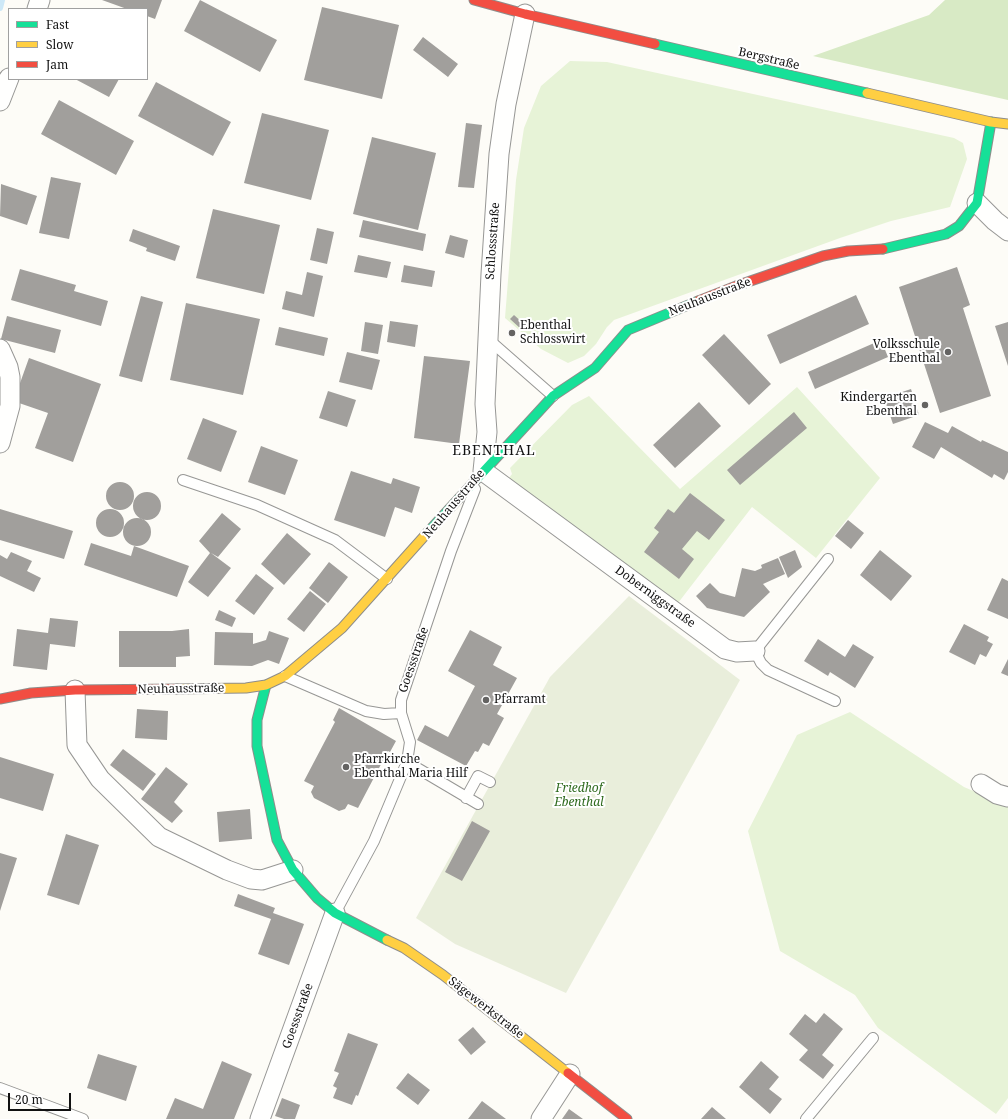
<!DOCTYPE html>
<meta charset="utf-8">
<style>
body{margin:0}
#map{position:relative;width:1008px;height:1119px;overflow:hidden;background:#fdfcf7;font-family:"Noto Serif",serif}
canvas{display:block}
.legend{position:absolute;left:8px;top:8px;width:140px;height:72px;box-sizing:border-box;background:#fff;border:1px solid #a0a0a0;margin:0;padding:5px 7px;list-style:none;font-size:12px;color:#111}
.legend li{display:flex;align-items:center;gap:8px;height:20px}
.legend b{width:20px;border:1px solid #a0a0a0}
.scale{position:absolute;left:8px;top:1093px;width:63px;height:18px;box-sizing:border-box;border:2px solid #111;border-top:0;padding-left:5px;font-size:12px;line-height:14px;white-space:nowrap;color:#111;-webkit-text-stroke:3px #fff;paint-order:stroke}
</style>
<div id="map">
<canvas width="1008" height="1119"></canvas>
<ul class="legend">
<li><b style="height:5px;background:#16e098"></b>Fast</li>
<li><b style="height:5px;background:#ffcf43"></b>Slow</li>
<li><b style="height:5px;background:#f24e42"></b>Jam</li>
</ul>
<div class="scale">20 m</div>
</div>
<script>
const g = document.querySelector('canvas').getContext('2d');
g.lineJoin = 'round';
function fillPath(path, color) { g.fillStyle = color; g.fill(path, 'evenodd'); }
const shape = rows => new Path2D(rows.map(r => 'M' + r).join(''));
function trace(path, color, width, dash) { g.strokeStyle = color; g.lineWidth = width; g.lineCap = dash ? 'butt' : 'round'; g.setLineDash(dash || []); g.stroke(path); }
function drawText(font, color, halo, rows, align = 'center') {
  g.font = font + ' "Noto Serif",serif'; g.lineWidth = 4; g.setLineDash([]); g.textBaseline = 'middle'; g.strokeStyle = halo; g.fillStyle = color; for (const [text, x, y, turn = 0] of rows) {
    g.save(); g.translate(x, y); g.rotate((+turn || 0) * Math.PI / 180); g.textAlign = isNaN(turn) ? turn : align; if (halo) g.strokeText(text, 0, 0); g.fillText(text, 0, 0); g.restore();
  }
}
const green = shape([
 [570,61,607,62,954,138,963,143,967,159,950,207,891,221,840,238,614,320,607,327,596,344,584,356,568,363,541,349,505,318,516,180,524,128,541,86],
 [797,387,880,478,816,558,752,507,678,603,509,478,512,474,510,468,572,405,589,396,680,489],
 [850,712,964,787,1008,806,1008,1098,996,1114,878,1028,855,995,780,951,748,831,797,735]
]);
const forest = shape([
 [945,0,1008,0,1008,100,813,56,929,15]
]);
const cemetery = shape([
 [629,596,740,680,566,993,455,944,416,918,550,677]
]);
const stream = shape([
 [0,8,2,0]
]);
const building = shape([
 [102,0,162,0,155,19,147,16,147,9,127,9],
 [200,0,277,40,260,72,184,31],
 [322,7,399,25,382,99,304,80],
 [423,37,458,64,448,77,413,50],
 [75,79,119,79,109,97],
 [156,82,231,122,213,156,138,116],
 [59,100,134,141,116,175,41,134],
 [262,113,329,130,311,200,244,183],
 [466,123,482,125,474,188,458,187],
 [372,137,436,153,418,230,353,214],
 [51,177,81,183,69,239,39,233],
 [1,184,37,196,27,225,0,216],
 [213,209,280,225,264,294,196,278],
 [363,220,426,234,423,251,359,237],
 [317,228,334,232,327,264,310,260],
 [133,229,180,246,175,261,146,251,147,248,129,241],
 [450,235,468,240,464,258,445,253],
 [358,255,391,262,387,278,354,272],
 [404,265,435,271,432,287,401,282],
 [957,267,970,305,963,308,991,396,940,413,899,287],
 [20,269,76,285,74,291,108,301,101,326,11,300],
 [307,272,323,276,314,317,282,309,286,291,302,295],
 [856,295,869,324,780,364,767,335],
 [141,296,163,302,142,382,119,376],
 [186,303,260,319,243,395,170,380],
 [514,315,525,325,521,329,510,319],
 [7,316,61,330,55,353,1,339],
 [390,321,418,325,415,347,387,342],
 [365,322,383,325,378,354,361,351],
 [1008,322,1008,366,995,326],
 [279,327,328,338,324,356,275,345],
 [724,334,771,384,749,405,702,355],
 [881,340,888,357,815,389,808,372],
 [347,352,380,360,372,390,339,382],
 [424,356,470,361,459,444,414,438],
 [29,358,101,384,73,462,35,448,48,413,19,403,20,399,15,397],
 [911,389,919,415,893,424,884,398],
 [328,391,356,400,347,427,319,418],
 [699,402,721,426,675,468,653,445],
 [794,412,807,428,740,485,727,470],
 [203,418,237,431,221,472,187,459],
 [925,422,948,433,952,426,981,442,982,440,1008,452,1008,472,1004,480,994,474,992,478,941,447,934,459,912,447],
 [261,446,298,460,285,495,248,482],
 [351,471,391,484,393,478,420,487,412,513,395,507,385,537,334,520],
 '106 496a14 14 0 1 1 28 0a14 14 0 1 1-28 0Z',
 '133 506a14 14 0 1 1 28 0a14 14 0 1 1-28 0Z',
 [690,493,725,520,709,540,697,531,682,549,694,559,679,579,644,552,659,532,654,528,668,509,674,513],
 [0,509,73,531,64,559,0,540],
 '96 523a14 14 0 1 1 28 0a14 14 0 1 1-28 0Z',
 [222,513,241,529,218,557,211,553,231,568,208,597,188,582,210,553,199,541],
 '123 532a14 14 0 1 1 28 0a14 14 0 1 1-28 0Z',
 [848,520,864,533,851,549,835,536],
 [287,533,311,554,284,585,261,564],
 [91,543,131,556,134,546,189,566,177,597,84,565],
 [795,550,802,567,788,578,779,557],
 [880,550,912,576,891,601,860,575],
 [11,552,32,561,27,571,41,578,34,592,0,576,0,555,7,559],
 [778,558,785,574,763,584,770,592,744,617,707,608,696,596,710,583,720,593,735,597,742,568,755,571,762,568,761,565],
 [329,562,348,577,328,603,309,588],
 [256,574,274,588,254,615,235,601],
 [1002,578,1008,581,1008,619,987,610],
 [310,591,326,604,304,632,287,619],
 [219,610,236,618,232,627,215,620],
 [50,618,78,621,75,647,50,644,47,670,13,666,17,629,48,633],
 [964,624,989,637,987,641,993,644,986,657,980,654,975,665,949,652],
 [189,629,190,656,176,657,176,667,119,667,119,631,172,631],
 [470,630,502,647,493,665,517,678,497,714,504,718,489,746,483,743,478,752,475,751,466,766,417,740,425,725,448,737,475,686,448,671],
 [269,631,289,638,279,664,268,660,252,666,214,665,215,632,253,633,253,644,266,640],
 [818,639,845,657,853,644,874,657,855,688,830,672,828,676,804,661],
 [1008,659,1008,676,1001,673],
 [339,708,396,741,390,752,388,751,358,808,348,804,345,809,339,811,314,798,311,792,314,786,304,781,335,722,333,720],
 [137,709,168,711,167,740,135,738],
 [123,749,156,774,143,791,110,765],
 [0,757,54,774,43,811,0,798],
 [166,767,188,784,174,802,183,811,172,823,141,799],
 [250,809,252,839,219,842,217,812],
 [472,821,490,831,462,881,445,872],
 [66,834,99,845,79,905,47,895],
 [0,853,17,858,0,911],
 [238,894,275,908,273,913,304,924,289,965,258,954,271,919,234,906],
 [824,1013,843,1029,822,1055,834,1065,823,1079,799,1060,808,1050,789,1034,805,1014,816,1023],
 [473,1027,486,1042,471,1055,458,1040],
 [348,1033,378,1044,358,1096,356,1095,352,1105,333,1098,337,1088,333,1086,339,1073,334,1071],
 [98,1054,137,1066,126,1101,87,1088],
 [222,1061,252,1074,234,1119,166,1119,175,1098,203,1109],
 [761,1061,779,1077,769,1089,782,1099,770,1114,739,1087],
 [408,1073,430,1090,418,1105,396,1088],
 [282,1098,300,1105,295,1119,284,1119,275,1116],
 [482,1101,506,1119,468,1119],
 [712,1107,726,1119,701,1119],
 [569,1109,583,1119,562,1119]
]);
const lane = shape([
 [488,339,553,396],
 [183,480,257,505,335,540,387,579],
 [828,559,755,651,761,663,768,670,835,701],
 [285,676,366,711,384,714,401,713],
 [407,762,478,804],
 [466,798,478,776,490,782],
 [335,913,374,841,407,762,410,742,401,713,401,700,451,551,475,489],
 [0,1088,83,1119],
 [806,1119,873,1038]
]);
const street = shape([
 [37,9,40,0],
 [525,14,506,104,499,154,491,274,485,404,487,432,483,471,725,649,737,652,755,651],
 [0,101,9,78],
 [977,203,995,221,1008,231],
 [0,349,8,367,10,377,10,406,0,443],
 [75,690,77,745,100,779,159,837,227,870,251,879,262,880,293,870],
 [981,784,997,794,1008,797],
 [260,1119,335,913],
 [541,1119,570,1074]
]);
const fast = shape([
 [655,44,867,93],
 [883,249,946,234,959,226,977,203,991,122],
 [428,532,553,396,595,368,628,330,698,301],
 [266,685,257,720,257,746,277,840,293,870,317,898,335,913,387,940]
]);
const slow = shape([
 [867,93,991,122,1008,124],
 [177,689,246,688,266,685,285,676,342,628,428,532],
 [387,940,404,948,443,975,568,1073]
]);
const jam = shape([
 [474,0,525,14,655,44],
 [698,301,736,286,823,256,848,251,883,249],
 [0,699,31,693,75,690,177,689],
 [568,1073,627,1119]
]);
const markers = [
 [512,333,4,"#646362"],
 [948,352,4,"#646362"],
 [925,405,4,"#646362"],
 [486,700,4,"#646362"],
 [346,767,4,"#646362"]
];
const streetNames = [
 ["Bergstraße",769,59,13],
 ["Schlossstraße",493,241,-86],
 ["Neuhausstraße",710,297,-21],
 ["Neuhausstraße",454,504,-49],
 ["Doberniggstraße",655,597,36],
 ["Goessstraße",414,660,-71],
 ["Neuhausstraße",181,689,-1],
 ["Sägewerkstraße",486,1008,38],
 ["Goessstraße",298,1016,-70]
];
const poiNames = [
 ["Ebenthal",520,326],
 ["Schlosswirt",520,340],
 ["Volksschule",940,345,"right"],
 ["Ebenthal",940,359,"right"],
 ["Kindergarten",917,398,"right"],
 ["Ebenthal",917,412,"right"],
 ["Pfarramt",494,700],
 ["Pfarrkirche",354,760],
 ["Ebenthal Maria Hilf",354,774]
];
const parkNames = [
 ["Friedhof",579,789],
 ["Ebenthal",579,803]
];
const quarterNames = [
 ["EBENTHAL",494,451]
];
fillPath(green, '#e7f3d7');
fillPath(forest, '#d8eac5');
fillPath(cemetery, '#e9eedb');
trace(stream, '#cde8f7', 6);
fillPath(building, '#a19f9c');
trace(lane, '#979795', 12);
trace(street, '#979795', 21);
trace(fast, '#8e8d8b', 11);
trace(slow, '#8e8d8b', 11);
trace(jam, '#8e8d8b', 11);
trace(lane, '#fffffe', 10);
trace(street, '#fffffe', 19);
trace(fast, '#16e098', 9);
trace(slow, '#ffcf43', 9);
trace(jam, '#f24e42', 9);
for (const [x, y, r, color] of markers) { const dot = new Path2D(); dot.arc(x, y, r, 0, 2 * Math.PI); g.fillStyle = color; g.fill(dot); trace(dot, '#fff', 1.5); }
drawText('12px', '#111', '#fff', streetNames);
drawText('12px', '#111', '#fff', poiNames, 'left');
drawText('italic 12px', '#2f6b1f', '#fff', parkNames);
g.letterSpacing = '1px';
drawText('14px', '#111', '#fff', quarterNames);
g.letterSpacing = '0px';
</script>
